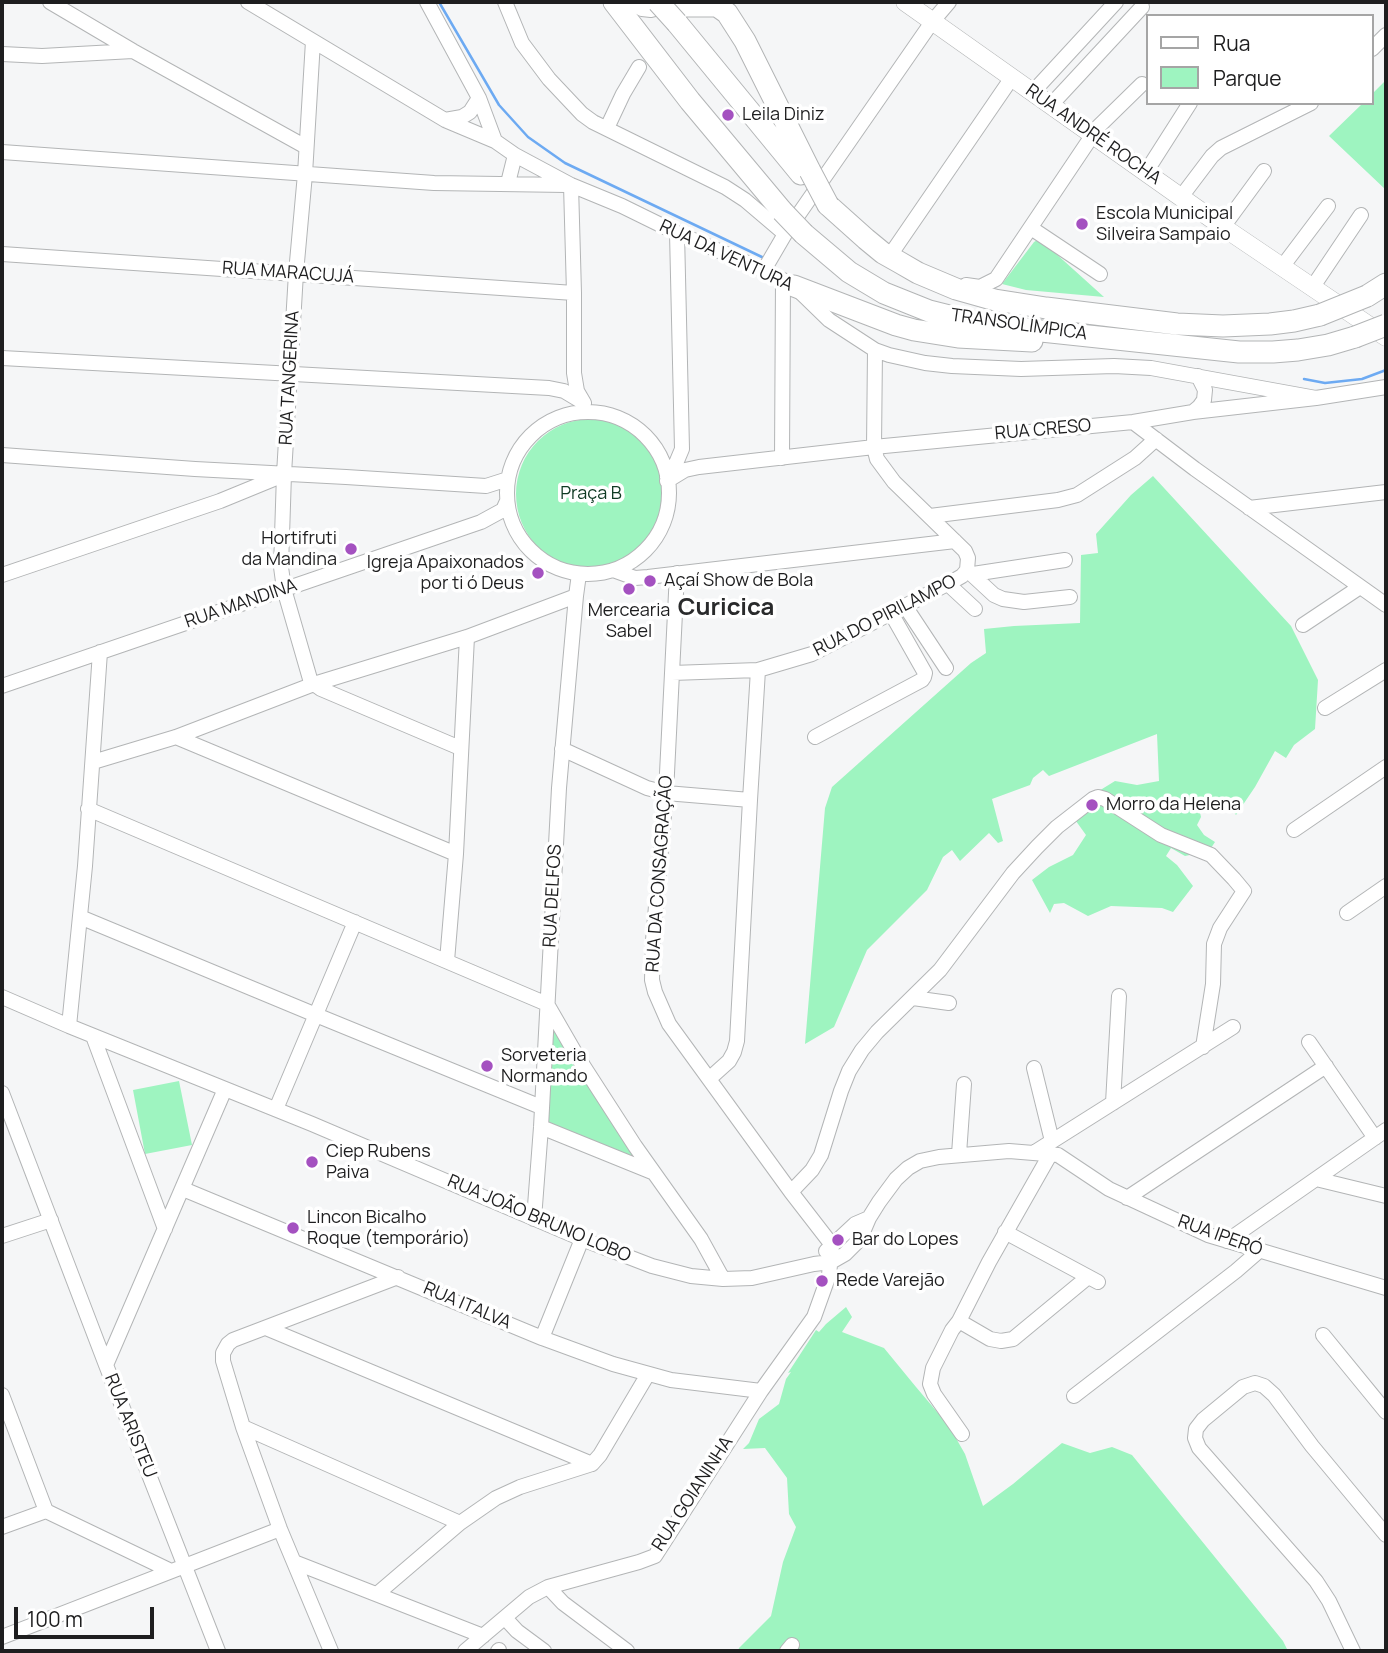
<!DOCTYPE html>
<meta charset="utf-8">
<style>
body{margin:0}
#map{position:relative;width:1388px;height:1653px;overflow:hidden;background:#f5f6f7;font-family:Manrope,sans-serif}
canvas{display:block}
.frame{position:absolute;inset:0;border:4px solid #1e1e1f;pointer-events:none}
.legend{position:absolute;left:1146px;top:14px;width:228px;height:91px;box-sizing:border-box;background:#fff;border:2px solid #a5a5a5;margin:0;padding:9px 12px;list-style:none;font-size:21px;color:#1e1e1f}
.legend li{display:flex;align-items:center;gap:14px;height:35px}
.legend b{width:35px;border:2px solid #a5a5a5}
.scale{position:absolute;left:14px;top:1607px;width:140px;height:32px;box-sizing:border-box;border:4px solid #1e1e1f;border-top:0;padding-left:9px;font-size:21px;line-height:24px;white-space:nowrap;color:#1e1e1f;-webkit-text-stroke:5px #fff;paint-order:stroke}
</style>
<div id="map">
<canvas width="1388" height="1653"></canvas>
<div class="frame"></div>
<ul class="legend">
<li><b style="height:9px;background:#fff"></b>Rua</li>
<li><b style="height:19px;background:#9ef4c0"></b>Parque</li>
</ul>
<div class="scale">100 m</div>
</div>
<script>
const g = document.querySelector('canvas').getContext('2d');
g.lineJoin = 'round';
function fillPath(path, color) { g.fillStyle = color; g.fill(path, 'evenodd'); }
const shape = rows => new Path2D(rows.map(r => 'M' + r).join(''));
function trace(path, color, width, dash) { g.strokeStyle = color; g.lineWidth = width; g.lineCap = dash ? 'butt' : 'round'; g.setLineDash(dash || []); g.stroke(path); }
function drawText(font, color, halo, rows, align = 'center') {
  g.font = font + ' Manrope,sans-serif'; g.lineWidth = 7; g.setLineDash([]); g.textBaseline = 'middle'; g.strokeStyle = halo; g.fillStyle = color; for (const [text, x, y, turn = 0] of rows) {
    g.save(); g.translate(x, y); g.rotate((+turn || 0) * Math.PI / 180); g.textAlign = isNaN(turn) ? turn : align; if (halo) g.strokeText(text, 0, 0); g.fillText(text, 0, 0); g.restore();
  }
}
const green = shape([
 [1386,80,1386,190,1329,136,1363,103,1372,103,1372,94],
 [1039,239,1043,242,1104,297,1026,290,1002,284,1034,242],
 '516 494a75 75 0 1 1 150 0a75 75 0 1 1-150 0Z',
 [1153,476,1291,626,1318,680,1315,729,1294,745,1286,758,1275,751,1255,787,1236,815,1229,806,1221,801,1199,808,1201,817,1197,825,1204,835,1215,842,1209,851,1185,856,1171,848,1166,856,1177,865,1193,886,1173,912,1162,908,1111,906,1088,916,1064,903,1054,904,1050,913,1032,880,1049,867,1073,855,1086,835,1068,810,1115,781,1137,785,1159,781,1157,734,1049,776,1043,770,1033,778,1030,785,992,799,1003,841,998,843,989,833,960,861,952,850,943,857,927,890,867,950,834,1027,805,1044,825,808,832,787,971,663,986,653,984,629,1014,626,1080,623,1081,555,1098,553,1096,534,1131,495],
 [547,1004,654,1172,541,1127],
 [179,1081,192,1145,145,1154,133,1090],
 [846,1307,852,1317,842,1332,884,1348,916,1387,949,1426,965,1454,983,1506,1013,1484,1062,1443,1090,1453,1112,1447,1132,1455,1283,1641,1288,1651,738,1651,739,1648,771,1616,783,1562,796,1527,789,1514,787,1478,765,1448,743,1449,749,1443,759,1419,779,1404,786,1379,791,1372,788,1373,816,1330,819,1332,826,1324]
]);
const stream = shape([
 [439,2,499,105,528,137,565,163,764,258],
 [1304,379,1325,383,1362,379,1386,370]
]);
const minor = shape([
 [50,2,133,51,306,147],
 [248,2,445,120,495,141,515,155,571,185,622,206,677,233,764,270,794,286,829,320,875,350,889,355,925,363,952,366,1021,369,1114,366,1151,368,1316,398],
 [427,2,479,98,495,141],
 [505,2,522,43,549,79,582,114,593,122,725,187,745,200,785,234],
 [629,2,642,9,651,10,667,6],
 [313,41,305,174,296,273,284,474,281,567,284,589,310,679,314,684,321,689,460,748],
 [1372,49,1386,35],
 [2,54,42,56,133,51],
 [1032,93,1116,2],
 [1050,106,1142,7],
 [445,120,462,117,470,112,479,98],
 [607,128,623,94,639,67],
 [2,152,434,183,566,185],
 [1146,172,1190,103],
 [508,183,515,155],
 [571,185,574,293,574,373,577,391,584,403],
 [1181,197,1212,156,1221,148,1311,103],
 [1223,227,1264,171],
 [1031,228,1100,274],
 [893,251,1011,79],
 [2,254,574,293],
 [1282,267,1328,206],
 [764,270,785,234,932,22,949,2],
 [966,285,980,287,996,279,1098,127,1142,84],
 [1312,288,1361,215],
 [2,358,549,388,564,391,584,403],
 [1193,412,1199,407,1204,400,1205,390,1198,376],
 '507 493a81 81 0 1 1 162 0a81 81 0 1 1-162 0Z',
 [1133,422,1195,469,1386,605],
 [2,455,195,469,346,477,486,486,508,479],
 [782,458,783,280],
 [667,477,674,468,682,449,677,233],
 [667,481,685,470,699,467,874,447,1133,422,1193,412,1316,398,1386,387],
 [1249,508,1386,492],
 [930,516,1058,500,1077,495,1135,458,1156,439],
 [613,570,635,578,648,577,955,541],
 [967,570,994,595,1003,599,1024,602,1070,597],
 [973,574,1065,560],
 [2,575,220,501,281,476],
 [948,584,975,609],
 [905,606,946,668],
 [1303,625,1360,587],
 [672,673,758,670,812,654,955,580,962,576,967,570,968,558,965,551,894,482,877,459,874,447,875,350],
 [2,686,481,522,503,510,507,501],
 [1325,708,1386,670],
 [176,737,456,854],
 [815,737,922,680,924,677,925,673,891,613],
 [562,749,647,788,666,793,750,800],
 [93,762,176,737,314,684,467,637,576,596],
 [88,809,547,1004,577,1056,635,1146,701,1239,723,1279],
 [1294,830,1386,767],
 [1347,913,1386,886],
 [80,917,316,1015,541,1107],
 [447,961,456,854,467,637],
 [2,997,69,1026,312,1124,582,1239,652,1266,691,1276,723,1279,752,1278,814,1264,831,1262,845,1254,858,1241,863,1232,869,1218,879,1202,896,1179,908,1168,920,1161,939,1157,1009,1151,1058,1155,1109,1189,1208,1235,1386,1288],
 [913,998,949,1003],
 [69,1026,85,866,100,652],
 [93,1036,165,1229],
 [1309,1042,1375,1138],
 [1034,1068,1052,1141],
 [709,1079,729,1061,734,1052,737,1041,750,800,758,670],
 [2,1093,106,1365,218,1651],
 [1113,1103,1119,996],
 [276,1109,355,922],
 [541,1127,652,1172],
 [1035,1152,1233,1027],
 [1051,1153,989,1262,959,1321,990,1339,1001,1341,1013,1339,1088,1277],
 [959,1154,964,1084],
 [1316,1179,1386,1196],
 [183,1189,542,1338,613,1364,671,1380,761,1391],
 [791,1192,812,1170,821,1155,841,1091,849,1071,862,1050,877,1032,940,970,1013,873,1037,847,1057,827,1093,799,1098,797,1105,799,1161,835,1211,855,1234,879,1244,891,1220,928,1214,944,1213,984,1203,1047],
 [1127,1198,1326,1066],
 [534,1219,541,1127,559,788,576,596,579,574],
 [1005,1232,1098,1282],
 [2,1236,51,1220],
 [1227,1241,1386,1130],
 [826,1251,855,1224,869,1218],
 [959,1321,952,1330,933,1368,930,1384,934,1394,962,1434],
 [266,1328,592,1464],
 [1323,1335,1386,1412],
 [542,1338,582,1239],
 [106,1365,225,1089],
 [2,1395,46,1511],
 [1074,1396,1236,1271,1259,1251],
 [243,1427,460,1523],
 [2,1527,46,1511,171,1571],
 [294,1562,483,1636],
 [548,1587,563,1603,627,1651],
 [377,1594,460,1523,496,1498,520,1487,592,1464,600,1455,648,1374],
 [505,1618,517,1631,544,1651],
 [2,1637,280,1529],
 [331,1651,280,1529,243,1427,223,1361,223,1353,228,1344,233,1340,398,1277],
 [465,1651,529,1597,548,1587,639,1562,655,1556,761,1391,814,1317,829,1275,832,1245,791,1192,669,1024,655,992,652,980,653,940,666,793,677,573],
 [498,1651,499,1650],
 [787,1651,792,1645],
 [1353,1651,1329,1601,1316,1581,1199,1448,1195,1438,1196,1429,1203,1420,1243,1387,1255,1383,1264,1386,1274,1395,1312,1446,1386,1535]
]);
const major = shape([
 [905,2,1223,227,1386,337]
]);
const highway = shape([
 [614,2,690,101,782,211],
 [667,6,717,6,727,13,745,41,810,171],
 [677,23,801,174],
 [828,205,866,239,883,253,899,262,918,273,956,289,995,300,1046,308,1177,324,1223,326,1270,324,1294,321,1320,315],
 [804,234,849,272,884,293,929,311,965,320,1032,330,1239,352,1273,352,1298,350,1328,345,1355,337],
 [794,286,896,325,914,330,958,337,1032,341],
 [1367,296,1386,284]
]);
const highwayBridge = shape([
 [658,2,677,23],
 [810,171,828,205],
 [782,211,804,234],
 [1320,315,1367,296],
 [1355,337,1386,325]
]);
const markers = [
 [728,115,7,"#a451c0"],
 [1082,224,7,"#a451c0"],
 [351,549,7,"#a451c0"],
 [538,573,7,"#a451c0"],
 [650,581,7,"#a451c0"],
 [629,589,7,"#a451c0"],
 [1092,805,7,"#a451c0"],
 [487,1066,7,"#a451c0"],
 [312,1162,7,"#a451c0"],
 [293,1228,7,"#a451c0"],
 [838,1240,7,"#a451c0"],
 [822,1281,7,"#a451c0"]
];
const poiNames = [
 ["Leila Diniz",742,115],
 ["Escola Municipal",1096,214],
 ["Silveira Sampaio",1096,235],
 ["Hortifruti",337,539,"right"],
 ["da Mandina",337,560,"right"],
 ["Igreja Apaixonados",524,563,"right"],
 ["por ti ó Deus",524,584,"right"],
 ["Açaí Show de Bola",664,581],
 ["Mercearia",629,611,"center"],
 ["Sabel",629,632,"center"],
 ["Morro da Helena",1106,805],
 ["Sorveteria",501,1056],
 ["Normando",501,1077],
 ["Ciep Rubens",326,1152],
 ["Paiva",326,1173],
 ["Lincon Bicalho",307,1218],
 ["Roque (temporário)",307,1239],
 ["Bar do Lopes",852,1240],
 ["Rede Varejão",836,1281]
];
const streetNames = [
 ["RUA ANDRÉ ROCHA",1093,135,35],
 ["RUA DA VENTURA",726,256,25],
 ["RUA MARACUJÁ",288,273,4],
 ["TRANSOLÍMPICA",1019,325,8],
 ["RUA TANGERINA",290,378,-87],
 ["RUA CRESO",1043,430,-5],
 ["RUA MANDINA",241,604,-19],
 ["RUA DO PIRILAMPO",885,616,-27],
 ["RUA DA CONSAGRAÇÃO",660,874,-86],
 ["RUA DELFOS",553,896,-87],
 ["RUA JOÃO BRUNO LOBO",539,1219,23],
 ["RUA IPERÓ",1220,1236,20],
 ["RUA ITALVA",467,1306,23],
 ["RUA ARISTEU",130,1426,68],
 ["RUA GOIANINHA",693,1494,-57]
];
const parkNames = [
 ["Praça B",591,494]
];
const districtNames = [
 ["Curicica",726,608]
];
fillPath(green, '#9ef4c0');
trace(stream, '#6daaf2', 2.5);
trace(minor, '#b3b5b6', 16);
trace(major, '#b3b5b6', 19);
trace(highway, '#b3b5b6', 23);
trace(minor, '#fff', 14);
trace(major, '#fff', 18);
trace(highway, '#fff', 21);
trace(highwayBridge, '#b3b5b6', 23, []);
trace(highwayBridge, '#fff', 21);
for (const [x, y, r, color] of markers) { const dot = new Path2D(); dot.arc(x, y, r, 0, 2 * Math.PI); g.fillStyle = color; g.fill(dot); trace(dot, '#fff', 2.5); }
drawText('18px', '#1e1e1f', '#fff', poiNames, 'left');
drawText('18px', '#1e1e1f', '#fff', streetNames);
drawText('18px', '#0f3a23', '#fff', parkNames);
drawText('bold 24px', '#292a2b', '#fff', districtNames);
</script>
